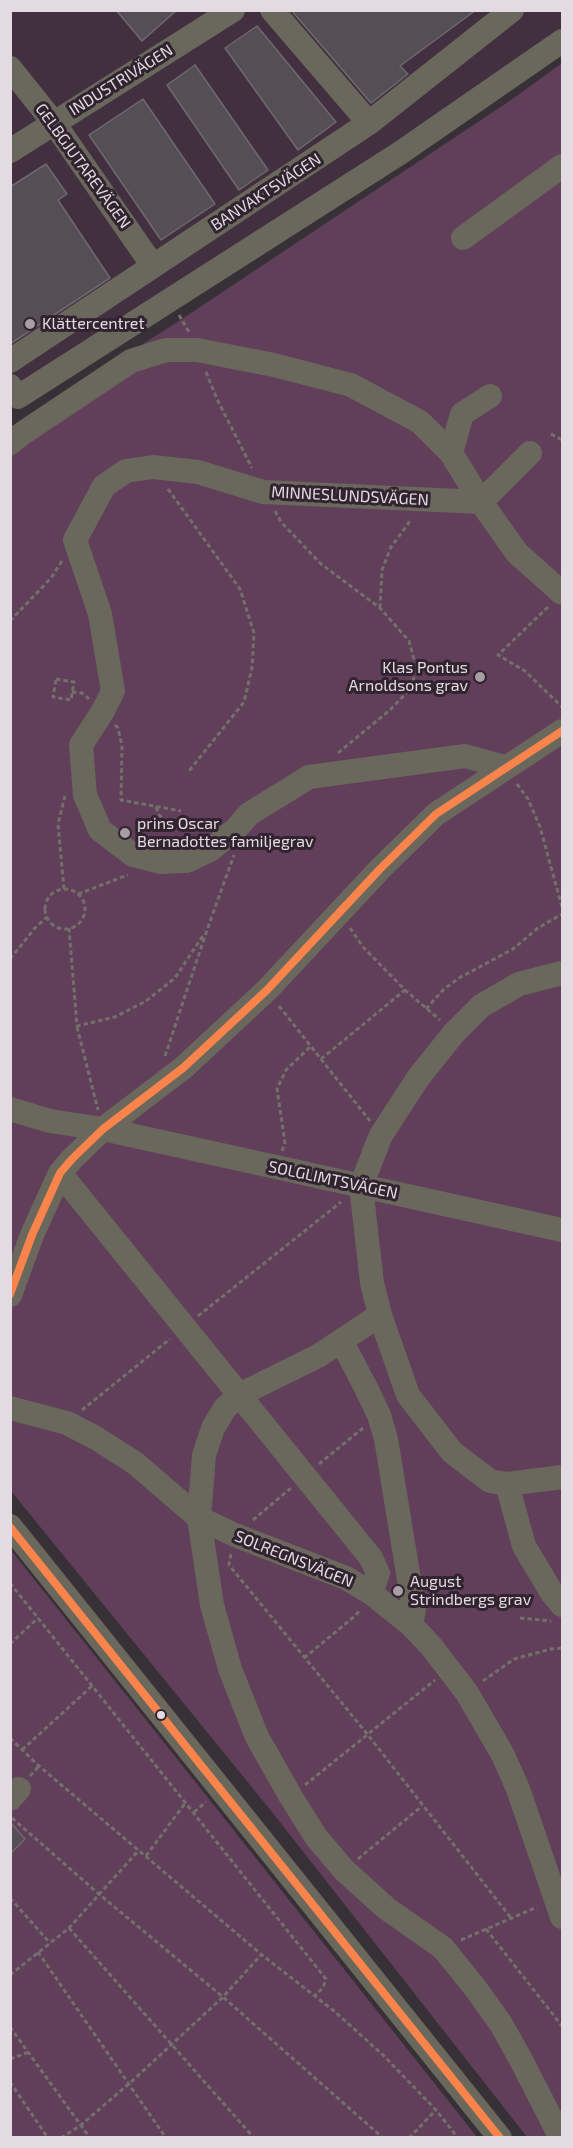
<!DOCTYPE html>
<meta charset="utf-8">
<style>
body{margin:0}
#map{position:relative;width:573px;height:2148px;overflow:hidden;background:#383037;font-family:"Exo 2",sans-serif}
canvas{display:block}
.frame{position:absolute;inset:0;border:12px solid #e4dbe2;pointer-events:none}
</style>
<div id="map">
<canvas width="573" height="2148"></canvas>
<div class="frame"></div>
</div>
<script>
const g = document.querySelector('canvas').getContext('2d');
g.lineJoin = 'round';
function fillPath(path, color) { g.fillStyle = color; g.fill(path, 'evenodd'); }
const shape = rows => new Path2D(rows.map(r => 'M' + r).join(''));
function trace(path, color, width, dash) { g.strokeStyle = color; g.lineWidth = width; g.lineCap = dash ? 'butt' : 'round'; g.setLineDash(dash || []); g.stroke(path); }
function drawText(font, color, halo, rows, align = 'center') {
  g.font = font + ' "Exo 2",sans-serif'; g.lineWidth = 6; g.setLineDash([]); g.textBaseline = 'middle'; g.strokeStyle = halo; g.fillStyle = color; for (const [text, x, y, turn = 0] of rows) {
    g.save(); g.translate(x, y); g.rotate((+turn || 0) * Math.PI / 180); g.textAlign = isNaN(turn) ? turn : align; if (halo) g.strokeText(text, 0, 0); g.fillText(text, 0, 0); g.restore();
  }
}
const built = shape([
 [11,11,562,11,562,47,11,392]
]);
const green = shape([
 [562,63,562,2137,527,2137,272,1812,11,1491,11,428,182,319,511,100],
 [10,1549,209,1799,477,2137,11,2137]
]);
const building = shape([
 [116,10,177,10,142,41,116,10],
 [291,10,476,10,400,66,408,74,371,103,291,10],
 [257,26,336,122,298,150,225,48,257,26],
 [195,65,268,170,239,190,167,85,195,65],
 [143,99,215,204,161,240,89,135,143,99],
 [46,164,67,194,58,200,110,278,10,344,10,187,46,164],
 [10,1822,25,1839,10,1854,10,1822]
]);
const path = shape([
 [179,315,189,332],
 [206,372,217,399,252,468],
 [551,434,562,440],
 [168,489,240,589,254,633,252,668,244,702,189,771],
 [275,511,281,522,321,564,380,608,409,641,416,667,412,687,391,709,338,753],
 [548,607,498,655,525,671,562,707],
 [380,608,382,570,391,547,408,524,410,518],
 [10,621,51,578,62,561],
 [56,679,74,682,71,700,53,697,56,679],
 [72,692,82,693,89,699],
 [115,725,118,728,122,746,121,800,181,811],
 [517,784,528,799,540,827,562,907],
 [156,807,159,815,167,822,212,824],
 [64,889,58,824,65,796],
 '45 909a20 20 0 1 1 40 0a20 20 0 1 1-40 0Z',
 [78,894,128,875],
 [69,928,77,1026,115,1017,146,1001,175,978,204,934],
 [350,928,363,947,405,990,440,1020],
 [10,959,35,928,47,917],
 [279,1006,370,1121],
 [426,1009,443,990,459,978,513,949,538,928,562,914],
 [77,1027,98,1110],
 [165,1056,207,930,234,855],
 [321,1059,405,990],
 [282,1151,285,1143,277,1089,286,1070,311,1046],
 [198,1316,341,1202],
 [82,1410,170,1339],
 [319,1464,363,1428],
 [253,1520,291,1488],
 [231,1554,229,1565,368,1735,511,1918],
 [10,1583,326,1979,323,1988,314,1996],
 [520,1618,551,1621],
 [10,1644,38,1618],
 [304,1658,355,1616,360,1610],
 [483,1681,514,1659,551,1649,562,1648],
 [10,1738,39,1766,262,1955,334,2011,383,2055,436,2110,458,2138],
 [22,1750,93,1685],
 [30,1776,39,1766],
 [305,1785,435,1680],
 [194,1812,206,1802],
 [12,1818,100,1895,223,1997,383,2138],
 [146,1856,186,1802],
 [358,1859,422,1806],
 [10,1898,50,1943],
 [69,1928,254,2138],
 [486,1929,562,2026],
 [461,1940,537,1907],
 [38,1952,166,2138],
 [10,1975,69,1928,139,1850],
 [10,2027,90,2138],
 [10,2059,29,2052],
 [10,2082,48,2138],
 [61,2138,81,2125,131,2082,223,1997,261,1955],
 [409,2138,436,2110]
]);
const minor = shape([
 [272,10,369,123],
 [10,68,54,123,153,266],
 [10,151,233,10],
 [463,238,562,166],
 [10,361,369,123,512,10],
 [10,386,18,397,400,153,562,41],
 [10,443,23,433,131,361,166,350,197,350,274,365,351,385,420,422,451,453,481,502,517,553,562,593],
 [451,453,462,414,490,396],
 [505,767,465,756,309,777,249,814,236,829,210,850,187,861,160,862,133,855,100,830,85,795,81,745,103,711,113,691,100,614,75,540,104,486,126,471,153,467,198,472,263,492,481,502,530,453],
 [562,973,519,984,481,1006,454,1033,418,1078,381,1135,361,1186,372,1283,380,1315,408,1395,452,1452,490,1481,507,1484,524,1546,552,1593,562,1605],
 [10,1109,50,1121,103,1129,562,1230],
 [60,1173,371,1558,378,1573,371,1593],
 [10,1295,32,1235,60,1173,72,1159,103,1129,183,1068,267,990,380,869,436,814,562,731],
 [380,1315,318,1356,239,1395,225,1408,213,1428,204,1455,199,1518,212,1605,230,1669,257,1737,291,1797,316,1837,344,1870,386,1908,443,1948,476,1989,501,2024,520,2058,561,2138],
 [342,1342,366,1388,379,1415,386,1439,414,1610,411,1625],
 [10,1408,67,1423,96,1438,135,1463,199,1518,235,1535,346,1578,371,1593,411,1625,431,1646,467,1693,503,1755,518,1789,562,1917],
 [507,1484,562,1477],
 [10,1526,500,2138],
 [10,1799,19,1789]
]);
const bus1 = shape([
 [10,1294,32,1235,60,1173,72,1159,103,1129,183,1068,267,990,380,869,436,814,562,731],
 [10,1527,500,2138]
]);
const markers = [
 [30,324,6,"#a89fa6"],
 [480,677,6,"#a89fa6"],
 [125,833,6,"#a89fa6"],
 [398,1591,6,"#a89fa6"],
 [161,1715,5,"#e4dbe2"]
];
const streetNames = [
 ["INDUSTRIVÄGEN",121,80,-32],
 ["GELBGJUTAREVÄGEN",83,166,54],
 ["BANVAKTSVÄGEN",266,192,-33],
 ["MINNESLUNDSVÄGEN",350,496,3],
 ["SOLGLIMTSVÄGEN",333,1180,12],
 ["SOLREGNSVÄGEN",294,1559,22]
];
const poiNames = [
 ["Klättercentret",42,324],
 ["Klas Pontus",468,668,"right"],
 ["Arnoldsons grav",468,686,"right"],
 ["prins Oscar",137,824],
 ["Bernadottes familjegrav",137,842],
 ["August",410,1582],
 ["Strindbergs grav",410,1600]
];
fillPath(built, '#423040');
fillPath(green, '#613e5a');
fillPath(building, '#554e54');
trace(building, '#6f686e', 1.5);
trace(path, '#73706b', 3, [4.5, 3]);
trace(minor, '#6a685c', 24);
trace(bus1, '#f8844c', 8);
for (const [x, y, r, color] of markers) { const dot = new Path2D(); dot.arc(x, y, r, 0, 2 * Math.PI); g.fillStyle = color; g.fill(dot); trace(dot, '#31232f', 2); }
drawText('16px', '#e4dbe2', '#31232f', streetNames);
drawText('16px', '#e4dbe2', '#31232f', poiNames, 'left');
</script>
